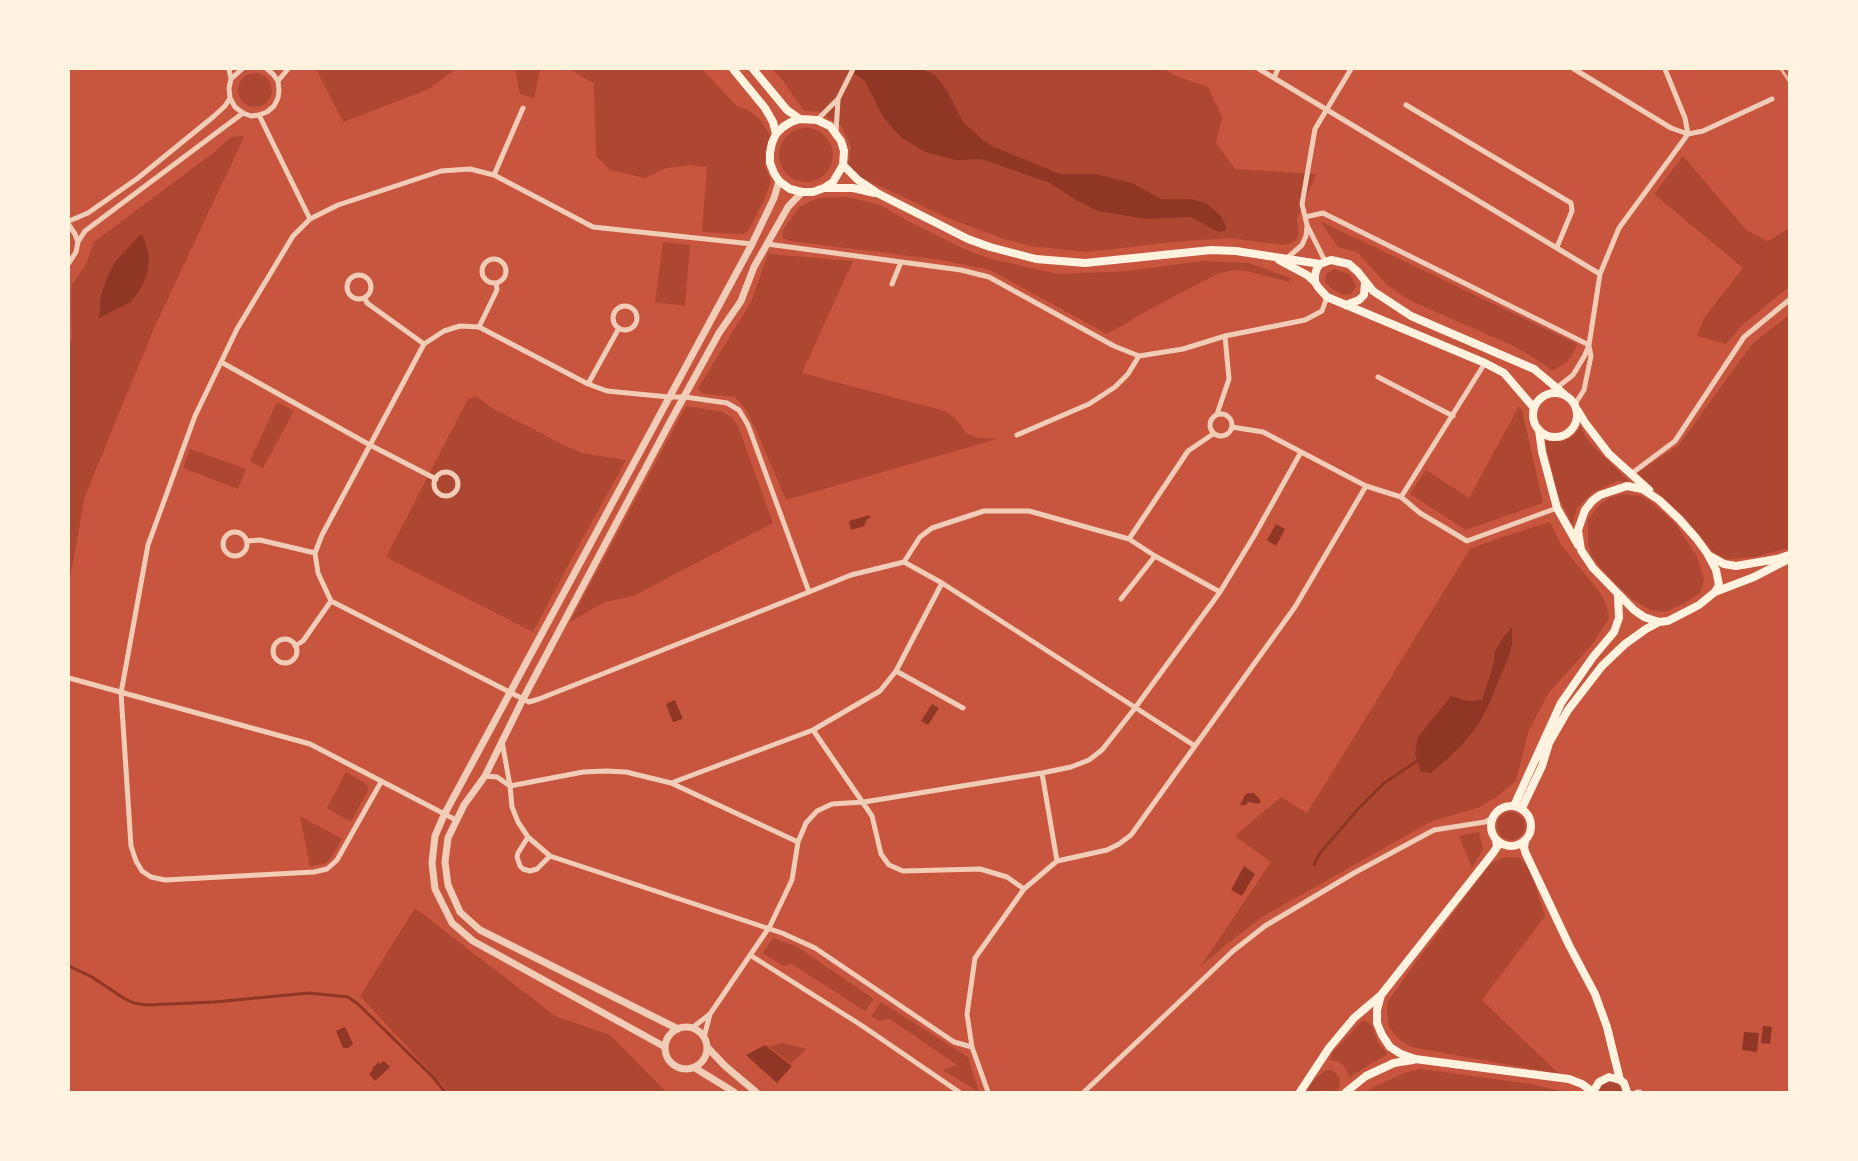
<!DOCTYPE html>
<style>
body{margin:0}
#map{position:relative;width:1858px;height:1161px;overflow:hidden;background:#c8553d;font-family:"Work Sans",sans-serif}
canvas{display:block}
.frame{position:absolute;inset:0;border:70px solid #fff3e0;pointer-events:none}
</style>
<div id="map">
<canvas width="1858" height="1161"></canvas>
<div class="frame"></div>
</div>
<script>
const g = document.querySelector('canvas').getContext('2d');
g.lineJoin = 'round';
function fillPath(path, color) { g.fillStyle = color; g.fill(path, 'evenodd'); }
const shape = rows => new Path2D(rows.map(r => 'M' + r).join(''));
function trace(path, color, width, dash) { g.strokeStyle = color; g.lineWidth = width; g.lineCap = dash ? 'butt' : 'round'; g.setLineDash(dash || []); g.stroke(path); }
const green = shape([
 [318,69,456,69,427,90,343,122,317,71],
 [515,69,540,69,534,99,528,96,520,94],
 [570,69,702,69,737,106,748,110,759,118,770,136,765,150,765,167,771,181,764,200,749,230,743,234,736,234,702,232,707,167,690,165,667,168,645,178,610,170,596,156,594,84],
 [772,69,1164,69,1176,76,1208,87,1222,117,1216,143,1235,169,1316,174,1297,219,1299,234,1296,240,1289,244,1282,245,1231,238,1173,242,1087,252,1030,246,1004,239,953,220,847,171,851,147,842,127,820,112,804,111,784,82],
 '238 90a17 17 0 1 1 34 0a17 17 0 1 1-34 0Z',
 '779 155a27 27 0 1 1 54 0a27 27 0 1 1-54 0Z',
 [242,136,244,137,155,326,85,496,69,583,69,350,72,337,71,297,72,285,86,264,94,242,213,153,231,137],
 [1683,156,1747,231,1768,241,1789,228,1789,287,1742,325,1726,344,1697,336,1704,318,1743,268,1654,194],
 [848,197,880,205,906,220,964,249,991,259,1058,274,1128,271,1202,261,1249,263,1291,278,1289,282,1247,271,1234,270,1217,274,1137,316,1127,323,1107,334,990,270,935,259,790,241,783,238,782,232,799,207,818,198],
 [1320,221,1577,344,1574,352,1567,362,1552,371,1545,365,1516,347,1409,300,1387,285,1357,252,1338,247],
 [663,242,690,245,685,306,655,302],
 [768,254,853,261,802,373,945,411,956,419,966,433,978,438,997,439,786,500,756,430,745,408,735,397,704,394,698,388,751,302],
 [1335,269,1349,274,1354,281,1356,287,1351,294,1344,295,1333,290,1325,282,1327,273],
 [1789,315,1789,548,1754,557,1727,559,1714,553,1685,518,1637,473,1679,445,1752,344],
 [476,396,492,408,562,444,582,453,626,460,578,547,533,632,386,557,468,399],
 [277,402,294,411,263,468,250,461],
 [686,406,723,412,733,418,741,434,773,523,633,596,605,602,570,622],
 [1519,406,1522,410,1543,503,1466,530,1410,494,1426,470,1469,498],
 [1581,426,1584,435,1593,446,1630,482,1617,481,1592,493,1577,508,1572,525,1557,493,1545,441,1563,441,1574,436],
 [190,449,246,469,238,489,183,468],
 [1623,494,1641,496,1649,500,1676,524,1696,555,1704,578,1702,587,1700,593,1683,604,1664,612,1650,610,1632,599,1617,585,1600,567,1591,555,1588,545,1588,520,1598,506,1609,498],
 [1550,522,1561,545,1599,591,1606,604,1609,618,1594,642,1548,694,1528,733,1516,781,1496,797,1480,807,1432,821,1262,917,1227,944,1200,967,1271,862,1235,836,1281,797,1307,813,1470,549,1502,537],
 [346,772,365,783,368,787,368,791,351,822,327,808],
 '1497 826a14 14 0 1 1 28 0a14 14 0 1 1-28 0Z',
 [300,816,342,839,331,858,324,864,310,866],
 [1479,832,1483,849,1472,868,1459,836],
 [1505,857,1520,858,1530,869,1545,916,1482,1000,1559,1074,1411,1047,1399,1039,1389,1027,1387,1015,1387,1003,1405,977,1491,863],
 [415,908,555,1016,610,1035,666,1092,449,1092,360,996],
 [773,938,796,946,874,999,865,1011,792,964,783,966,763,953],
 [881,1002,968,1057,979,1092,943,1070,957,1065,890,1019,879,1021,871,1016],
 [1363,1020,1371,1024,1378,1043,1387,1053,1387,1055,1375,1061,1350,1077,1344,1066,1339,1062,1330,1060,1333,1052],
 [780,1043,791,1045,807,1049,791,1063,769,1047],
 [1420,1069,1531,1084,1565,1092,1367,1092,1374,1087,1404,1073],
 [1326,1070,1332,1070,1339,1077,1340,1084,1337,1092,1306,1092,1315,1079],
 [1609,1081,1616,1082,1622,1086,1624,1092,1597,1092,1600,1086]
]);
const water = shape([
 [848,69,922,69,935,75,947,91,963,122,984,141,992,146,1060,174,1095,174,1132,183,1161,199,1191,199,1206,203,1221,216,1226,226,1226,230,1220,232,1216,231,1192,217,1146,219,1098,211,1076,200,1050,183,990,162,981,159,955,160,925,152,902,138,894,130,882,115,865,81],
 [141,234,145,241,149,255,148,271,142,286,131,302,99,318,101,296,107,277,115,262],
 [869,515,871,518,867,519,864,526,851,530,849,521],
 [1276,524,1285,529,1276,546,1267,540],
 [1512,627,1512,644,1509,656,1489,704,1478,725,1461,746,1446,760,1431,773,1421,772,1415,754,1418,737,1451,696,1468,701,1482,700,1493,666,1495,651,1502,639],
 [675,700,683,719,673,722,666,704],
 [932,704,939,708,928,725,921,721],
 [1248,793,1254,793,1261,801,1259,804,1248,802,1246,805,1240,805,1245,795],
 [1244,866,1255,874,1242,896,1231,890],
 [1763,1026,1772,1027,1770,1044,1761,1043],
 [345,1027,353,1044,348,1048,343,1048,336,1031],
 [1744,1032,1759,1033,1757,1052,1742,1050],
 [765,1045,792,1066,777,1083,746,1055],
 [384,1061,390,1067,375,1081,369,1074,373,1070,372,1068,379,1062,380,1064]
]);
const stream = shape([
 [1314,865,1320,853,1359,808,1383,784,1417,761],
 [69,966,92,977,125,999,134,1003,147,1005,214,1002,309,993,348,997,358,1004,402,1047,432,1076,445,1092]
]);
const minor = shape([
 [229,69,231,79],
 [242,69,231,79,229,88,230,98,235,107,243,113,251,116,259,115,267,112,274,106,278,98,279,90,278,81,273,74,267,69],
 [1259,69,1600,274],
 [1574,69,1671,128,1688,134],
 [1665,69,1685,118,1688,134],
 [1274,78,1278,69],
 [278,81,288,69],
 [1406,105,1571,203,1572,211,1557,247],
 [259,115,310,219],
 [817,120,838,99,853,69],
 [836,132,838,100],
 [494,175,523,108],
 [1305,217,1323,213,1589,345],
 [69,221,88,213,138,178,213,117,225,106,230,98],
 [69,225,75,234,78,242,76,252,69,263],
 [78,242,85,231,243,113],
 [767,244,961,270,989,277,1114,346,1139,356,1183,349,1225,336,1305,320,1322,311,1327,297],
 [1286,259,1302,245,1306,236,1307,226],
 '482 271a12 12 0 1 1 24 0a12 12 0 1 1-24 0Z',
 [1325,261,1307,225,1302,204,1315,129,1351,69],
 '347 287a12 12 0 1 1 24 0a12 12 0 1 1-24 0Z',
 [892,284,901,262],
 [365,298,367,303,424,344],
 '613 318a12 12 0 1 1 24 0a12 12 0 1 1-24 0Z',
 [479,327,497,290,496,283],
 [221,362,370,445,436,479],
 [1378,377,1453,416],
 [588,384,619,328],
 [1550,393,1573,375,1585,355,1589,345,1600,274,1619,228,1688,134,1703,131,1772,99],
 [1575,404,1584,390,1591,356,1589,346],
 '1210 425a11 11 0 1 1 22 0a11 11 0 1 1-22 0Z',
 [1217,414,1229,379,1225,336],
 [1232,427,1263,432,1366,486,1401,497,1420,513,1467,541,1557,508],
 [1017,435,1089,404,1115,387,1128,374,1139,356],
 '434 484a12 12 0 1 1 24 0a12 12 0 1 1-24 0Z',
 [1631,474,1675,441,1744,337,1789,300],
 [1401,497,1485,363],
 '223 544a12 12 0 1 1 24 0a12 12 0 1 1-24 0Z',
 [1129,539,1188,451,1213,434],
 [247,541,260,540,315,553],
 [904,562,942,583,1195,746],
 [809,592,748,425,739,410,727,403,685,397,669,397,607,391,588,384,479,327,460,326,444,331,424,344,322,535,315,553,318,573,331,601,529,702,539,699,809,592,851,575,904,562,920,537,932,528,984,511,1029,511,1129,539,1155,556,1220,592],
 [1121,599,1155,556],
 '273 651a12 12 0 1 1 24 0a12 12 0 1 1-24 0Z',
 [295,646,303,641,331,601],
 [896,671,963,708],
 [69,678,310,744,456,820],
 [813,730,872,816,881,854,889,865,903,871,980,869,1007,877,1024,889],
 [502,741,510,786,512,807,518,822,528,837,550,856,782,933,815,948,954,1042,972,1047],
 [1042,773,1057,861],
 [485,776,497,777,510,786,583,772,606,771,626,772,671,783,813,730,880,691,896,671,942,583],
 [381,782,337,860,327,869,314,872,165,880,151,877,142,871,136,861,131,846,121,693,148,545,195,416,237,329,293,236,310,219,338,205,441,171,470,169,494,175,593,227,752,244],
 [671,783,798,842],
 [528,837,518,853,517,857,520,866,523,869,530,871,537,869,550,856],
 [750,955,861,1025,959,1092],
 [692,1028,710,1014],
 [704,1037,710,1014,770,926,792,880,798,842,806,823,817,811,832,804,864,802,1042,773,1071,767,1089,760,1102,750,1135,708,1220,592,1254,536,1301,452],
 [988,1092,972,1047,967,1014,975,958,1024,889,1057,861,1107,850,1119,844,1131,835,1295,607,1366,486],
 [1084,1092,1233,951,1265,926,1354,873,1434,830,1485,822,1492,818],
 [1637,1092,1640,1092]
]);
const tertiary = shape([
 '665 1048a21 21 0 1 1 42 0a21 21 0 1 1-42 0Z',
 [678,1029,480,930,460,912,448,885,445,862,448,838,464,805,485,776,523,699,669,424,719,333,741,301,754,267,788,207,802,192],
 [665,1047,473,941,452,923,435,889,432,863,435,836,444,815,752,244,774,198,779,181],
 [708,1048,725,1066,756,1092],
 [695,1068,734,1092]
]);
const secondary = shape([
 [733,69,765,108,773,122,776,134],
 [753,69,787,110,800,119],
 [843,165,858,180,879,194,968,239,990,247,1036,259,1085,263,1211,250,1236,251,1320,264],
 [824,188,833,182,843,165,844,151,841,141,830,126,817,120,800,119,791,122,783,127,776,134,772,143,770,153,770,163,774,173,779,181,790,189,802,192,813,192,824,188,853,188,875,193],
 [1279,260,1307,275,1315,282],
 [1346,305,1359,300,1364,295,1365,282],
 '1533 415a22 22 0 1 1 44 0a22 22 0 1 1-44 0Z',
 [1534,408,1504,373,1485,363,1327,297,1318,287,1315,282,1315,275,1317,268,1320,264,1331,260,1349,264,1358,272,1373,291,1411,316,1534,369,1564,394],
 [1578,411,1586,424,1609,454,1649,490],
 [1539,430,1542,452,1557,508,1578,545],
 [1627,486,1642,489,1659,500,1679,519,1696,538,1707,553,1716,570,1719,585,1715,592,1699,605,1668,621,1659,622,1644,617,1634,610,1593,568,1581,550,1578,530,1585,510,1592,501,1600,495,1627,486],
 [1710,556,1724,564,1736,566,1777,559,1789,555],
 [1715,592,1754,577,1789,559],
 '1491 826a20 20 0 1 1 40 0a20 20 0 1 1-40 0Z',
 [1514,806,1561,703,1593,657,1614,632,1619,618,1618,596],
 [1522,808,1542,766,1549,743,1568,710,1602,666,1625,644,1646,629,1659,622],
 [1525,841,1524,848,1526,854,1569,945,1595,994,1607,1027,1620,1080],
 [1381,995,1377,1010,1377,1023,1382,1035,1390,1047,1401,1054,1415,1059,1569,1079,1582,1084,1593,1092],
 [1300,1092,1329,1048,1354,1018,1381,995,1493,853,1497,847,1496,840],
 [1346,1092,1366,1076,1394,1063,1413,1060],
 [1593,1092,1599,1082,1609,1077,1620,1080,1624,1083,1627,1092]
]);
const rail = shape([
 [1781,69,1789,81]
]);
fillPath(green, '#ae4732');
fillPath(water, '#8f3625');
trace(stream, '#8f3625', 3);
trace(minor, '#f1ccb7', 5);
trace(tertiary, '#f1ccb7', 7);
trace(secondary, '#fff3e0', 8);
trace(rail, '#e9b49f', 3);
</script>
